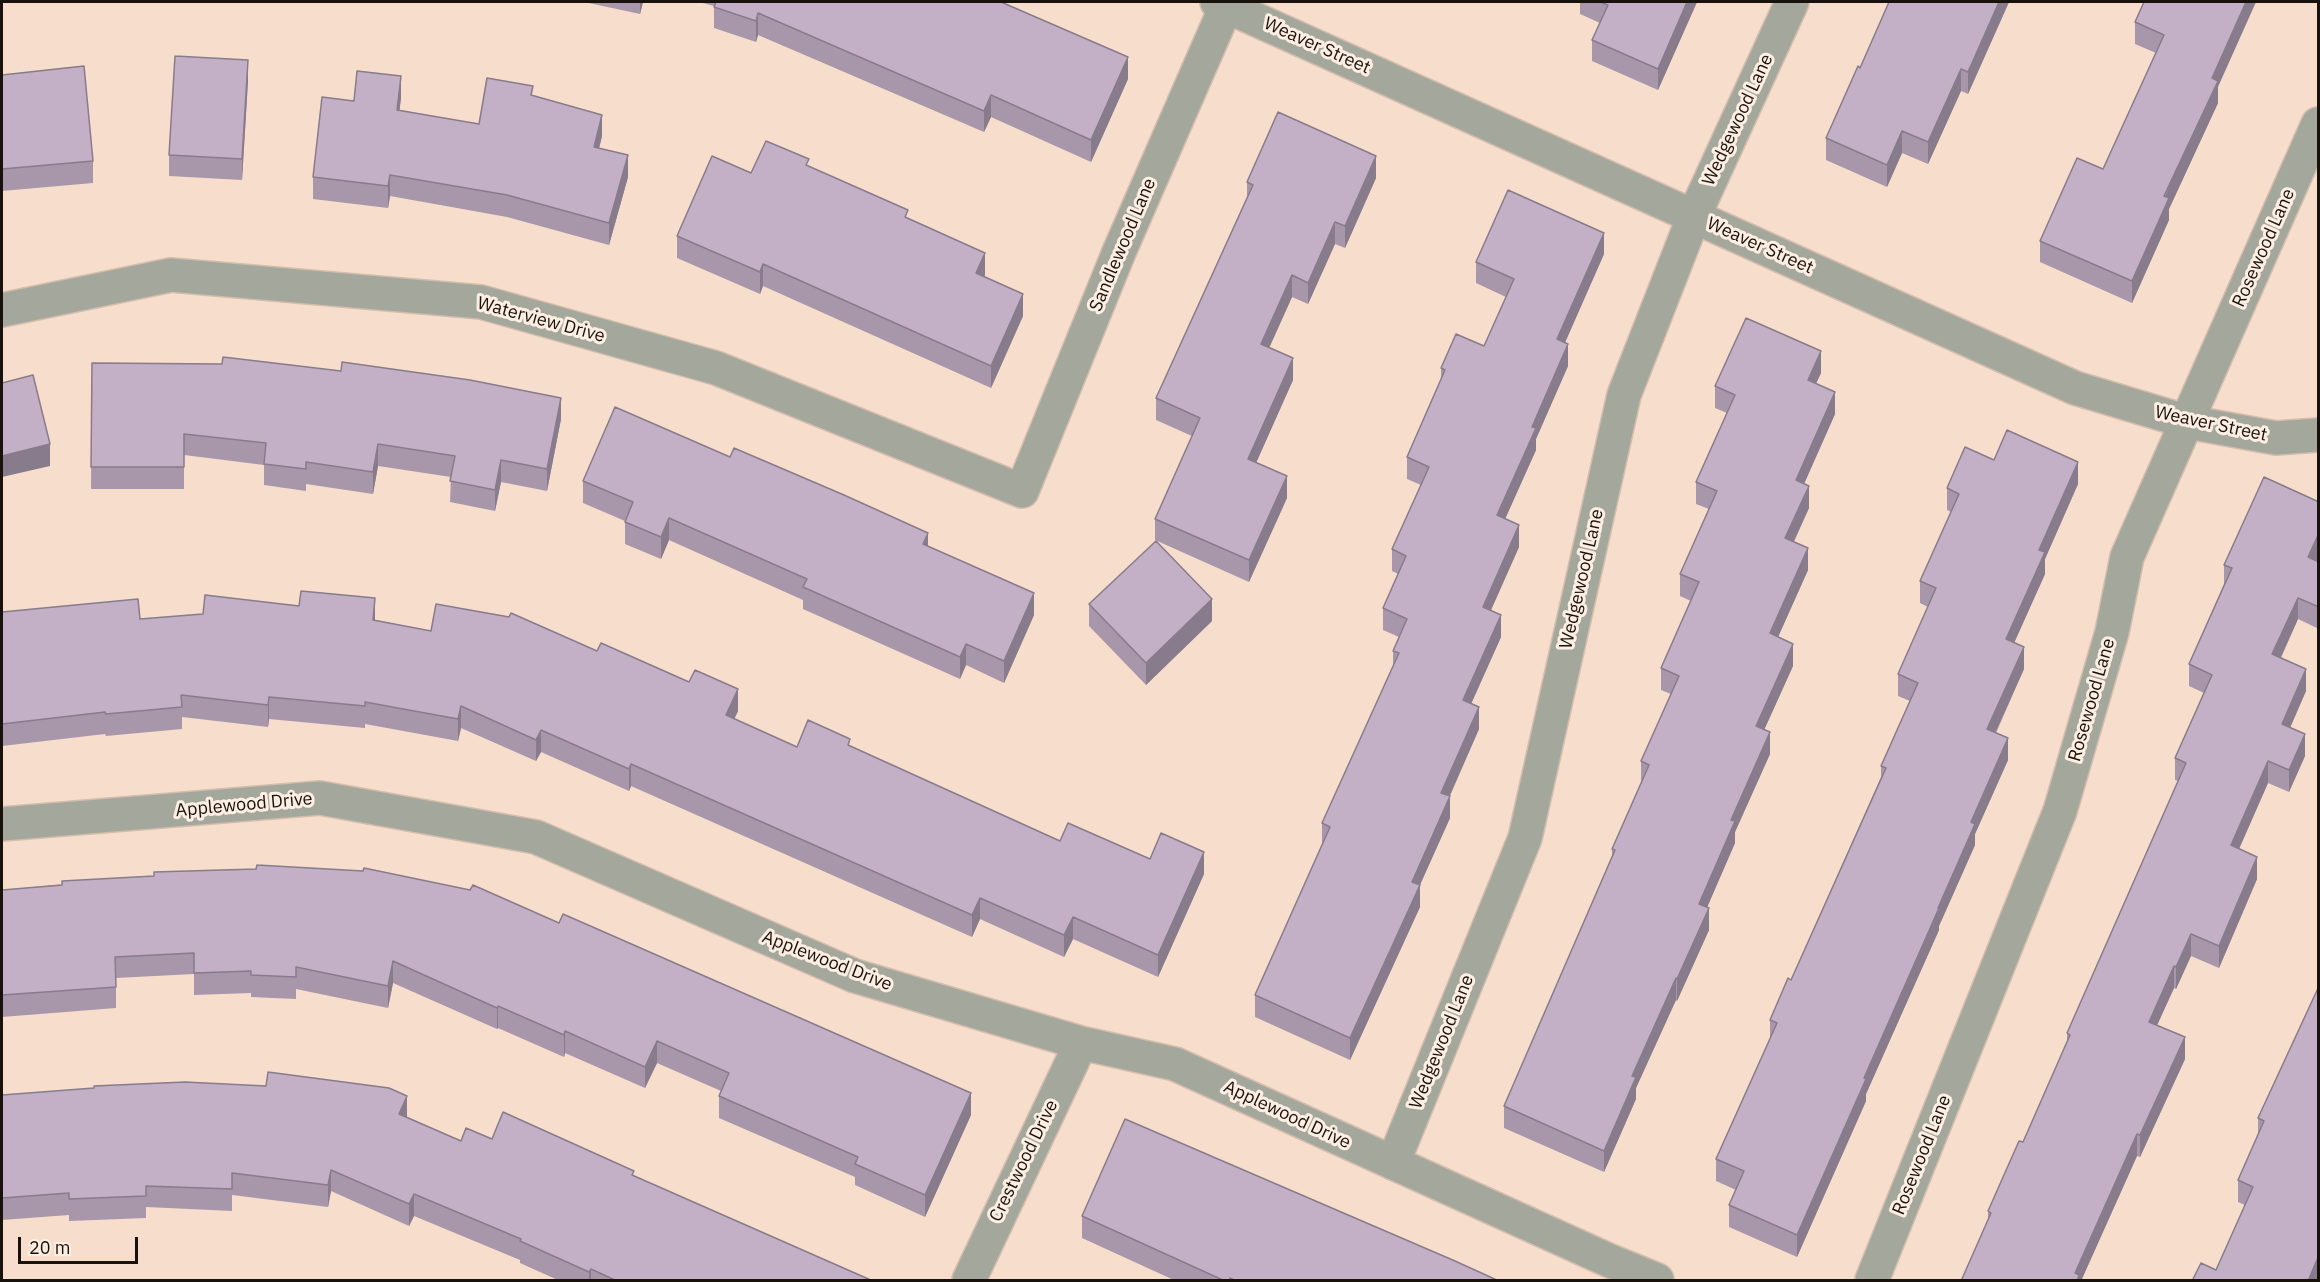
<!DOCTYPE html>
<style>
body{margin:0}
#map{position:relative;width:2320px;height:1282px;overflow:hidden;background:#f7decc;font-family:"IBM Plex Sans",sans-serif}
canvas{display:block}
.frame{position:absolute;inset:0;border:3px solid #19110b;pointer-events:none}
.scale{position:absolute;left:18px;top:1237px;width:120px;height:27px;box-sizing:border-box;border:3px solid #19110b;border-top:0;padding-left:8px;font-size:18px;line-height:21px;white-space:nowrap;color:#19110b;-webkit-text-stroke:4px #fceee2;paint-order:stroke}
</style>
<div id="map">
<canvas width="2320" height="1282"></canvas>
<div class="frame"></div>
<div class="scale">20 m</div>
</div>
<script>
const g = document.querySelector('canvas').getContext('2d');
g.lineJoin = 'round';
const shape = rows => new Path2D(rows.map(r => 'M' + r).join(''));
function trace(path, color, width, dash) { g.strokeStyle = color; g.lineWidth = width; g.lineCap = dash ? 'butt' : 'round'; g.setLineDash(dash || []); g.stroke(path); }
function fillPath(path, color) { g.fillStyle = color; g.fill(path, 'evenodd'); }
function drawText(font, color, halo, rows, align = 'center') {
  g.font = font + ' "IBM Plex Sans",sans-serif'; g.lineWidth = 6; g.setLineDash([]); g.textBaseline = 'middle'; g.strokeStyle = halo; g.fillStyle = color; for (const [text, x, y, turn = 0] of rows) {
    g.save(); g.translate(x, y); g.rotate((+turn || 0) * Math.PI / 180); g.textAlign = isNaN(turn) ? turn : align; if (halo) g.strokeText(text, 0, 0); g.fillText(text, 0, 0); g.restore();
  }
}
const minor = shape([
 [2,310,171,275,481,302,716,368,1022,491,1119,252,1228,2],
 [2,824,320,798,536,837,855,976,1081,1043,1175,1064,1608,1260,1657,1280],
 [1393,1163,1525,838,1624,395,1694,216,1792,2],
 [969,1280,1081,1043],
 [1872,1280,2060,811,2112,632,2127,557,2318,124]
]);
const tertiary = shape([
 [1217,2,2075,388,2188,422,2276,438,2318,435]
]);
const wall = shape([
 [584,2,643,2,640,14],
 [699,2,1001,2,1128,79,1091,162,991,117,984,132,758,35,756,42,714,28,714,6],
 [1580,2,1697,2,1658,90,1592,61,1592,40,1600,23,1580,14],
 [1889,2,2009,2,1968,94,1961,91,1928,164,1902,153,1887,187,1826,160,1826,138,1860,68],
 [2144,2,2218,87,2218,103,2169,209,2169,220,2132,303,2040,262,2040,241,2103,169,2156,53,2135,44,2135,22],
 [2,75,93,161,93,183,2,191],
 [248,81,242,180,169,176,169,155],
 [533,95,602,136,599,148,628,177,609,245,507,217,390,196,388,208,313,199,313,177,354,101,401,98,399,111,479,124],
 [809,166,908,218,985,275,984,277,1023,316,991,388,763,286,760,294,677,258,677,236],
 [1376,178,1345,248,1335,244,1308,304,1292,297,1269,348,1293,380,1256,463,1287,498,1249,582,1155,540,1155,519,1192,436,1156,420,1156,398,1247,197,1247,182],
 [1604,254,1565,342,1568,366,1536,439,1536,450,1505,519,1519,547,1491,610,1501,637,1471,704,1479,729,1450,796,1450,818,1420,885,1420,907,1350,1060,1255,1017,1255,995,1322,845,1322,823,1393,666,1393,651,1399,637,1383,630,1383,608,1398,574,1392,571,1392,549,1421,485,1407,479,1407,457,1441,379,1441,368,1484,346,1506,297,1476,283,1476,262],
 [92,363,561,419,547,491,501,482,495,511,450,502,451,477,378,466,373,494,306,484,306,491,264,485,264,465,184,455,184,489,91,489],
 [1821,373,1816,383,1835,414,1804,484,1809,508,1794,542,1808,570,1778,637,1793,666,1764,730,1770,754,1735,832,1735,843,1707,907,1709,930,1677,1001,1676,1000,1636,1088,1636,1099,1604,1172,1504,1128,1504,1106,1612,857,1612,849,1641,783,1641,761,1671,694,1661,690,1661,668,1691,601,1680,596,1680,574,1709,509,1696,504,1696,482,1727,413,1715,408,1715,386],
 [1994,460,2078,484,2045,559,2045,574,2014,643,2024,669,1996,733,2008,760,1975,834,1975,845,1939,926,1939,930,1866,1094,1866,1101,1797,1257,1729,1227,1729,1205,1736,1190,1716,1181,1716,1159,1770,1039,1770,1020,1791,980,1881,777,1881,766,1910,701,1898,696,1898,674,1928,607,1920,603,1920,581,1951,512,1947,510,1947,488],
 [583,481,928,546,1034,615,1004,683,966,665,960,679,803,609,803,600,669,540,661,559,625,544,625,521,583,503],
 [2319,502,2319,555,2316,561,2319,562,2319,629,2298,619,2281,658,2306,691,2290,728,2305,756,2289,792,2268,783,2239,849,2257,879,2219,968,2191,956,2176,989,2174,988,2157,1025,2185,1059,2140,1157,2137,1156,2081,1281,1961,1281,1988,1220,1988,1211,2023,1142,2067,1042,2067,1033,2178,781,2175,780,2175,758,2204,693,2189,686,2189,664,2224,584,2224,565],
 [1089,604,1212,621,1146,685,1089,626],
 [2,612,140,619,375,620,431,631,597,651,738,711,734,719,797,747,850,746,1060,841,1150,859,1204,874,1158,977,1073,939,1064,957,980,919,972,937,631,786,629,791,541,752,536,761,461,728,458,741,365,724,365,728,269,719,268,727,182,717,182,729,106,736,105,734,2,746],
 [154,876,971,1115,925,1217,855,1185,855,1177,719,1118,719,1096,721,1091,657,1063,645,1088,565,1053,564,1057,498,1028,497,1029,393,983,388,1008,296,989,296,999,251,997,251,993,194,995,194,974,116,978,116,1008,2,1017,2,890],
 [2319,986,2319,1277,2317,1281,2216,1270,2245,1205,2238,1202,2238,1180,2258,1134,2258,1118],
 [2,1095,407,1117,461,1141,492,1139,634,1176,873,1281,560,1281,520,1263,520,1260,414,1216,409,1226,331,1191,328,1207,232,1195,232,1211,146,1207,146,1218,69,1221,69,1215,2,1220],
 [1082,1216,1499,1281,1176,1281,1082,1238]
]);
const shadedWall = shape([
 [640,2,643,2,640,14],
 [1687,2,1697,2,1658,90,1658,69],
 [1999,2,2009,2,1968,94,1968,72],
 [2246,2,2256,2,2218,87,2218,103,2169,209,2169,220,2132,303,2132,281,2212,78],
 [758,13,758,35,756,42,756,21],
 [1128,57,1128,79,1091,162,1091,140],
 [248,60,248,81,242,180,242,159],
 [1961,69,1961,91,1928,164,1928,142],
 [401,76,401,98,397,132,397,110],
 [991,95,991,117,984,132,984,111],
 [602,115,602,136,594,169,594,147],
 [1902,131,1902,153,1887,187,1887,165],
 [628,155,628,177,609,245,609,223],
 [1376,156,1376,178,1345,248,1345,226],
 [390,175,390,196,388,208,388,186],
 [1335,222,1335,244,1308,304,1308,283],
 [1604,233,1604,254,1557,361,1557,339],
 [985,253,985,275,976,295,976,273],
 [763,264,763,286,760,294,760,272],
 [1292,275,1292,297,1261,366,1261,344],
 [1023,294,1023,316,991,388,991,366],
 [1568,344,1568,366,1536,439,1536,450,1497,537,1497,515,1532,427],
 [1821,351,1821,373,1808,401,1808,380],
 [1293,358,1293,380,1248,481,1248,459],
 [1835,392,1835,414,1796,502,1796,480],
 [561,398,561,419,547,491,547,469],
 [50,444,50,466,2,477,2,456],
 [378,444,378,466,373,494,373,472],
 [501,460,501,482,495,511,495,490],
 [2078,462,2078,484,2045,559,2045,574,2006,661,2006,639,2039,550],
 [1287,476,1287,498,1249,582,1249,560],
 [1809,486,1809,508,1785,560,1785,538],
 [669,518,669,540,661,559,661,537],
 [1519,525,1519,547,1483,628,1483,607],
 [928,533,928,555,923,544],
 [2319,533,2319,555,2308,579,2308,557],
 [1808,548,1808,570,1770,655,1770,633],
 [1034,593,1034,615,1004,683,1004,661],
 [375,598,375,620,373,620],
 [2298,598,2298,619,2272,676,2272,654],
 [1212,599,1212,621,1146,685,1146,663],
 [1501,615,1501,637,1463,722,1463,700],
 [966,644,966,665,960,679,960,657],
 [1793,644,1793,666,1756,748,1756,726],
 [2024,647,2024,669,1987,751,1987,729],
 [2306,669,2306,691,2282,746,2282,724],
 [738,689,738,711,726,737,726,715],
 [269,697,269,719,268,727,268,705],
 [461,706,461,728,458,741,458,719],
 [1479,707,1479,729,1441,815,1441,793],
 [541,730,541,752,536,761,536,740],
 [1770,732,1770,754,1735,832,1735,843,1699,926,1699,904,1731,820],
 [2305,734,2305,756,2289,792,2289,770],
 [2008,738,2008,760,1975,834,1975,845,1939,926,1939,930,1866,1094,1866,1101,1797,1257,1797,1235,1971,822],
 [2268,761,2268,783,2231,867,2231,845],
 [631,764,631,786,629,791,629,769],
 [1450,796,1450,818,1414,898,1420,885,1420,907,1350,1060,1350,1038,1412,882],
 [1204,852,1204,874,1158,977,1158,955],
 [2257,857,2257,879,2219,968,2219,946],
 [980,898,980,919,972,937,972,915],
 [1709,908,1709,930,1677,1001,1677,979],
 [1073,917,1073,939,1064,957,1064,935],
 [2191,934,2191,956,2176,989,2176,967],
 [393,961,393,983,388,1008,388,986],
 [2174,966,2174,988,2149,1043,2149,1022],
 [1676,978,1676,1000,1636,1088,1636,1099,1604,1172,1604,1151,1632,1076],
 [498,1006,498,1028,497,1029,497,1008],
 [565,1031,565,1053,564,1057,564,1035],
 [2185,1037,2185,1059,2140,1157,2140,1135],
 [657,1041,657,1063,645,1088,645,1067],
 [971,1093,971,1115,925,1217,925,1195],
 [407,1096,407,1118,399,1114],
 [2137,1134,2137,1156,2081,1281,2075,1281,2075,1273],
 [331,1170,331,1191,328,1207,328,1185],
 [414,1194,414,1216,409,1226,409,1204],
 [2319,1255,2319,1277,2317,1281,2308,1281],
 [591,1269,591,1281,589,1281,589,1272]
]);
const building = shape([
 [716,2,1001,2,1128,57,1091,140,991,95,984,111,758,13,756,21,714,7,716,2],
 [1600,2,1687,2,1658,69,1592,40,1608,5,1600,2],
 [1889,2,1999,2,1968,72,1961,69,1928,142,1902,131,1887,165,1826,138,1858,66,1860,68,1889,2],
 [2144,2,2246,2,2212,78,2218,81,2164,196,2169,198,2132,281,2040,241,2077,158,2103,169,2164,35,2135,22,2144,2],
 [175,56,248,60,242,159,169,155,175,56],
 [84,66,93,161,2,169,2,75,84,66],
 [357,71,401,76,397,110,479,124,487,78,533,86,531,95,602,115,594,147,628,155,609,223,507,195,390,175,388,186,313,177,322,97,354,101,357,71],
 [1278,112,1376,156,1345,226,1335,222,1308,283,1292,275,1261,344,1293,358,1248,459,1287,476,1249,560,1155,519,1200,418,1156,398,1253,185,1247,182,1278,112],
 [766,141,809,159,806,165,908,210,905,217,985,253,976,273,1023,294,991,366,763,264,760,272,677,236,712,156,751,173,766,141],
 [1508,190,1604,233,1557,339,1568,344,1532,427,1536,428,1497,515,1519,525,1483,607,1501,615,1463,700,1479,707,1441,793,1450,796,1412,882,1420,885,1350,1038,1255,995,1330,827,1322,823,1399,653,1393,651,1407,619,1383,608,1406,556,1392,549,1429,467,1407,457,1445,370,1441,368,1456,334,1484,346,1514,279,1476,262,1508,190],
 [1746,318,1821,351,1808,380,1835,392,1796,480,1809,486,1785,538,1808,548,1770,633,1793,644,1756,726,1770,732,1731,820,1735,821,1699,904,1709,908,1677,979,1676,978,1632,1076,1636,1077,1604,1151,1504,1106,1615,850,1612,849,1649,765,1641,761,1679,676,1661,668,1699,582,1680,574,1717,491,1696,482,1735,395,1715,386,1746,318],
 [223,357,341,371,342,362,470,380,561,398,547,469,501,460,495,490,450,481,455,456,378,444,373,472,306,462,306,469,264,464,266,443,184,434,184,467,91,467,92,363,222,364,223,357],
 [33,375,50,444,2,456,2,383,33,375],
 [615,407,730,457,734,448,844,495,928,533,923,544,1034,593,1004,661,966,644,960,657,803,587,807,579,669,518,661,537,625,522,633,502,583,481,615,407],
 [2007,430,2078,462,2039,550,2045,552,2006,639,2024,647,1987,729,2008,738,1971,822,1975,824,1938,908,1939,908,1864,1078,1866,1079,1797,1235,1729,1205,1744,1171,1716,1159,1777,1023,1770,1020,1788,978,1791,980,1886,768,1881,766,1918,683,1898,674,1936,588,1920,581,1959,494,1947,488,1965,447,1994,460,2007,430],
 [2264,477,2319,502,2319,533,2308,557,2319,562,2319,607,2298,598,2272,654,2306,669,2282,724,2305,734,2289,770,2268,761,2231,845,2257,857,2219,946,2191,934,2176,967,2174,966,2149,1022,2185,1037,2140,1135,2137,1134,2075,1273,2079,1275,2077,1281,1961,1281,1991,1213,1988,1211,2019,1141,2023,1142,2070,1035,2067,1033,2186,763,2175,758,2212,675,2189,664,2232,568,2224,565,2264,477],
 [1156,541,1212,599,1146,663,1089,604,1156,541],
 [301,591,375,598,373,620,431,631,436,604,509,617,511,613,597,651,601,643,689,682,695,670,738,689,726,715,797,747,808,720,850,739,848,745,1060,841,1068,823,1150,859,1161,833,1204,852,1158,955,1073,917,1064,935,980,898,972,915,631,764,629,769,541,730,536,740,461,706,458,719,365,702,365,706,269,697,268,705,181,695,182,707,106,714,105,712,2,724,2,612,138,599,140,619,203,614,205,595,299,606,301,591],
 [257,865,363,871,364,868,470,890,473,885,559,923,563,914,971,1093,925,1195,855,1164,858,1157,719,1096,729,1073,657,1041,645,1067,565,1031,564,1035,498,1006,497,1008,393,961,388,986,296,967,296,977,251,975,251,971,194,973,194,953,115,957,116,987,2,995,2,890,62,885,62,881,154,876,154,872,256,869,257,865],
 [2319,986,2319,1255,2308,1281,2192,1281,2201,1263,2216,1270,2253,1187,2238,1180,2264,1121,2258,1118,2319,986],
 [268,1072,389,1088,407,1096,399,1114,461,1141,466,1128,492,1139,503,1112,634,1171,632,1175,873,1281,617,1281,591,1269,589,1272,520,1241,521,1239,414,1194,409,1204,331,1170,328,1185,232,1173,232,1189,146,1186,146,1196,69,1199,69,1193,2,1198,2,1095,94,1088,94,1086,185,1082,266,1086,268,1072],
 [1125,1119,1455,1261,1499,1281,1236,1281,1230,1278,1229,1281,1225,1281,1082,1216,1125,1119]
]);
const streetNames = [
 ["Weaver Street",1317,46,24],
 ["Wedgewood Lane",1738,120,-65],
 ["Sandlewood Lane",1123,245,-67],
 ["Weaver Street",1760,246,24],
 ["Rosewood Lane",2264,248,-66],
 ["Waterview Drive",541,320,15],
 ["Weaver Street",2211,424,12],
 ["Wedgewood Lane",1582,579,-77],
 ["Rosewood Lane",2092,700,-74],
 ["Applewood Drive",244,805,-5],
 ["Applewood Drive",827,961,21],
 ["Wedgewood Lane",1442,1042,-68],
 ["Applewood Drive",1287,1115,25],
 ["Rosewood Lane",1922,1155,-68],
 ["Crestwood Drive",1024,1161,-64]
];
trace(minor, '#d3bdad', 36);
trace(tertiary, '#d3bdad', 36);
trace(minor, '#a4a79b', 33);
trace(tertiary, '#a4a79b', 33);
fillPath(wall, '#a897aa');
fillPath(shadedWall, '#887b8b');
fillPath(building, '#c3b0c6');
trace(building, '#887b8b', 1.5);
drawText('18px', '#19110b', '#fceee2', streetNames);
</script>
